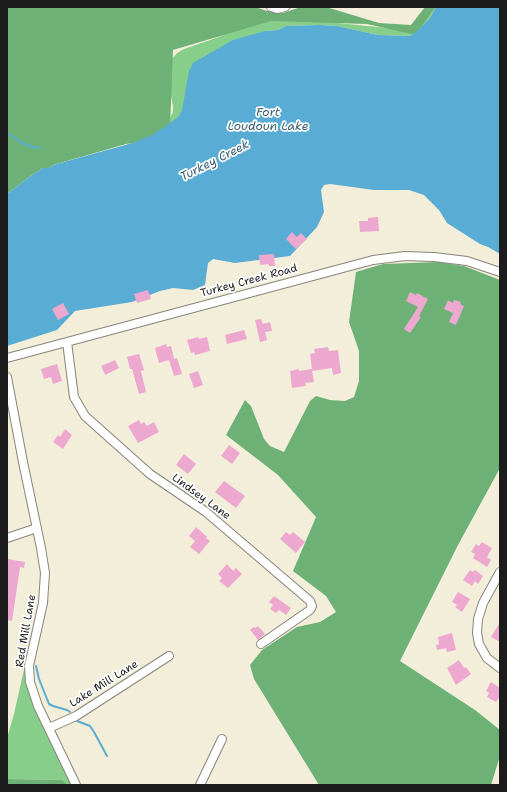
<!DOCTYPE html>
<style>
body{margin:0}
#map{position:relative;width:507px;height:792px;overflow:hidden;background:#f3eeda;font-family:"Shantell Sans",sans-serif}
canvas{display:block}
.frame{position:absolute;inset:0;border:8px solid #1c1c1c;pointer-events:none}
</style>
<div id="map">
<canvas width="507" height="792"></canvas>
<div class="frame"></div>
</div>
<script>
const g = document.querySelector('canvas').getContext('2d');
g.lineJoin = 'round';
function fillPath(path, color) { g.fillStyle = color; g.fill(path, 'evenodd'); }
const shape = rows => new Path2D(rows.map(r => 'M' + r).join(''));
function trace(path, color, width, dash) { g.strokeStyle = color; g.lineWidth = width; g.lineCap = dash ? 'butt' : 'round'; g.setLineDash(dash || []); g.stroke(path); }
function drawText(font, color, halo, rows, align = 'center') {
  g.font = font + ' "Shantell Sans",sans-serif'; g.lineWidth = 3.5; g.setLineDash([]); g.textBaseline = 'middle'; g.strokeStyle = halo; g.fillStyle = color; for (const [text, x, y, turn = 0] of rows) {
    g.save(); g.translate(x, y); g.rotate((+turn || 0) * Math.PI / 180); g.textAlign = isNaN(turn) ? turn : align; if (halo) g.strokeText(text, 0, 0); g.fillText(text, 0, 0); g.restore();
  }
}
const green = shape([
 [431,7,436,7,430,18,416,32,410,36,378,35,337,26,319,25,286,26,278,30,265,31,182,110,180,116,166,126,173,112,173,106,167,75,171,60,177,53,184,49,216,38,233,31,267,21,317,21,408,30],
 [25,665,25,678,32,702,71,785,67,785,63,780,7,779,7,738,14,714]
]);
const forest = shape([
 [7,7,255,7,267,11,283,13,301,7,326,7,379,23,411,25,425,7,435,7,416,35,367,24,271,21,173,50,170,128,150,141,126,144,53,165,49,168,43,168,32,175,7,194],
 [439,262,464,266,500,280,500,468,458,545,400,661,475,710,500,730,500,756,491,785,319,785,254,679,250,665,262,650,297,627,320,622,336,612,326,596,293,571,316,517,278,475,226,435,245,400,251,406,264,439,270,446,284,452,310,401,316,396,330,400,345,401,354,397,359,381,359,351,349,322,356,272,383,264],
 [7,779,63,780,67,785,7,785]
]);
const water = shape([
 [436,7,500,7,500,254,488,247,480,244,447,223,439,210,424,195,409,190,374,190,330,184,324,185,321,190,324,212,317,227,290,256,235,263,213,259,208,263,205,285,193,290,173,288,160,291,132,302,75,311,57,330,7,346,7,194,32,175,43,168,49,168,53,165,136,142,146,137,149,137,166,126,179,116,182,110,189,71,193,63,233,40,265,31,278,30,286,26,319,25,337,26,378,35,410,36,416,32,430,18]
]);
const stream = shape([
 [7,133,22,143,34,148,40,147],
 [36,666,39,679,49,704,53,706,67,710,70,712],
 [77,721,90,726,94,732,107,756]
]);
const building = shape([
 [378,217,379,231,360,232,359,221,368,221,368,218],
 [292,232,297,237,301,233,307,239,296,249,286,239],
 [274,254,275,266,269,266,268,264,260,265,259,255],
 [148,290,151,299,137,303,134,294],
 [410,292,416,295,417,293,428,299,419,316,421,317,410,333,404,329,418,307,406,301],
 [448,300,453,303,454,300,461,302,460,304,464,306,456,325,449,322,453,313,444,309],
 [63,303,69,314,58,320,52,309],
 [261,319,263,324,270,322,272,331,265,332,267,340,260,342,255,320],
 [244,330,247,339,227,344,225,335],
 [198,337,199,339,207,337,210,351,195,355,194,352,191,353,187,340],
 [166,344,167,347,171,346,174,359,177,358,182,374,174,376,169,360,159,363,155,348],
 [328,347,329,351,338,350,341,373,333,375,332,368,312,371,314,382,305,383,306,386,292,388,290,371,299,369,299,371,312,369,310,354,315,353,314,349],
 [139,354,144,370,141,371,146,392,139,394,132,369,130,369,127,357],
 [115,360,119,368,105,375,101,366],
 [57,364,62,381,53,384,51,377,44,379,41,369],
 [198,371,203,385,194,388,189,374],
 [139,420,141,424,144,422,147,426,154,422,159,432,138,443,128,426],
 [65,429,72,435,63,449,53,442,58,435,60,437],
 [229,445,240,453,232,464,221,456],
 [184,454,196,464,188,474,176,465],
 [224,481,245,496,236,508,215,492],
 [196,527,207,537,206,538,210,541,199,554,190,547,195,541,189,536],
 [286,532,290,535,293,532,305,542,296,553,280,539],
 [482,542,492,548,487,557,491,560,487,567,473,558,475,554,471,552,476,544,479,546],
 [8,559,25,562,24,568,20,567,12,621,7,620],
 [227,564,233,571,236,568,242,574,228,588,219,581,222,578,218,574],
 [470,570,473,572,475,570,483,576,478,584,475,581,472,586,463,580],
 [458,592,470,599,462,612,455,607,457,605,452,602],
 [274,596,291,608,286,615,279,610,276,613,270,609,273,605,269,602],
 [500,622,500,642,491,637],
 [258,626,265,634,258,640,250,630,254,627,255,628],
 [452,633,456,650,447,652,446,648,437,650,436,645,439,644,438,637],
 [459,660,464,668,466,667,471,674,456,685,447,668],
 [491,682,500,688,500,696,496,702,487,697,489,693,486,691]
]);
const minor = shape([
 [271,7,277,9,285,7],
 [67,342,74,397,85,416,150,474,206,512,310,601,312,606,310,610,261,644],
 [7,358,373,260,405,256,434,257,467,261,500,272],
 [7,377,23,462,41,548,45,573,43,603,29,666,30,682,38,706,76,785],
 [7,538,37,528],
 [500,572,483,603,478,619,477,633,479,644,487,658,500,668],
 [49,728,76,716,169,656],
 [200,785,222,739]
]);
const streetNames = [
 ["Turkey Creek Road",249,281,-15],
 ["Lindsey Lane",201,497,36],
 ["Red Mill Lane",26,631,-80],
 ["Lake Mill Lane",104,684,-32]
];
const waterNames = [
 ["Fort",268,113],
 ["Loudoun Lake",268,127],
 ["Turkey Creek",215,161,-27]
];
fillPath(green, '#87ce8a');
fillPath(forest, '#6db176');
fillPath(water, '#59acd4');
trace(stream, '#59acd4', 2);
fillPath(building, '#eda8d0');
trace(minor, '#88857b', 10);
trace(minor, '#fff', 8);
drawText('11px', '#1c1c1c', '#fff', streetNames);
drawText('italic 12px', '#375d6f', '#fff', waterNames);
</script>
